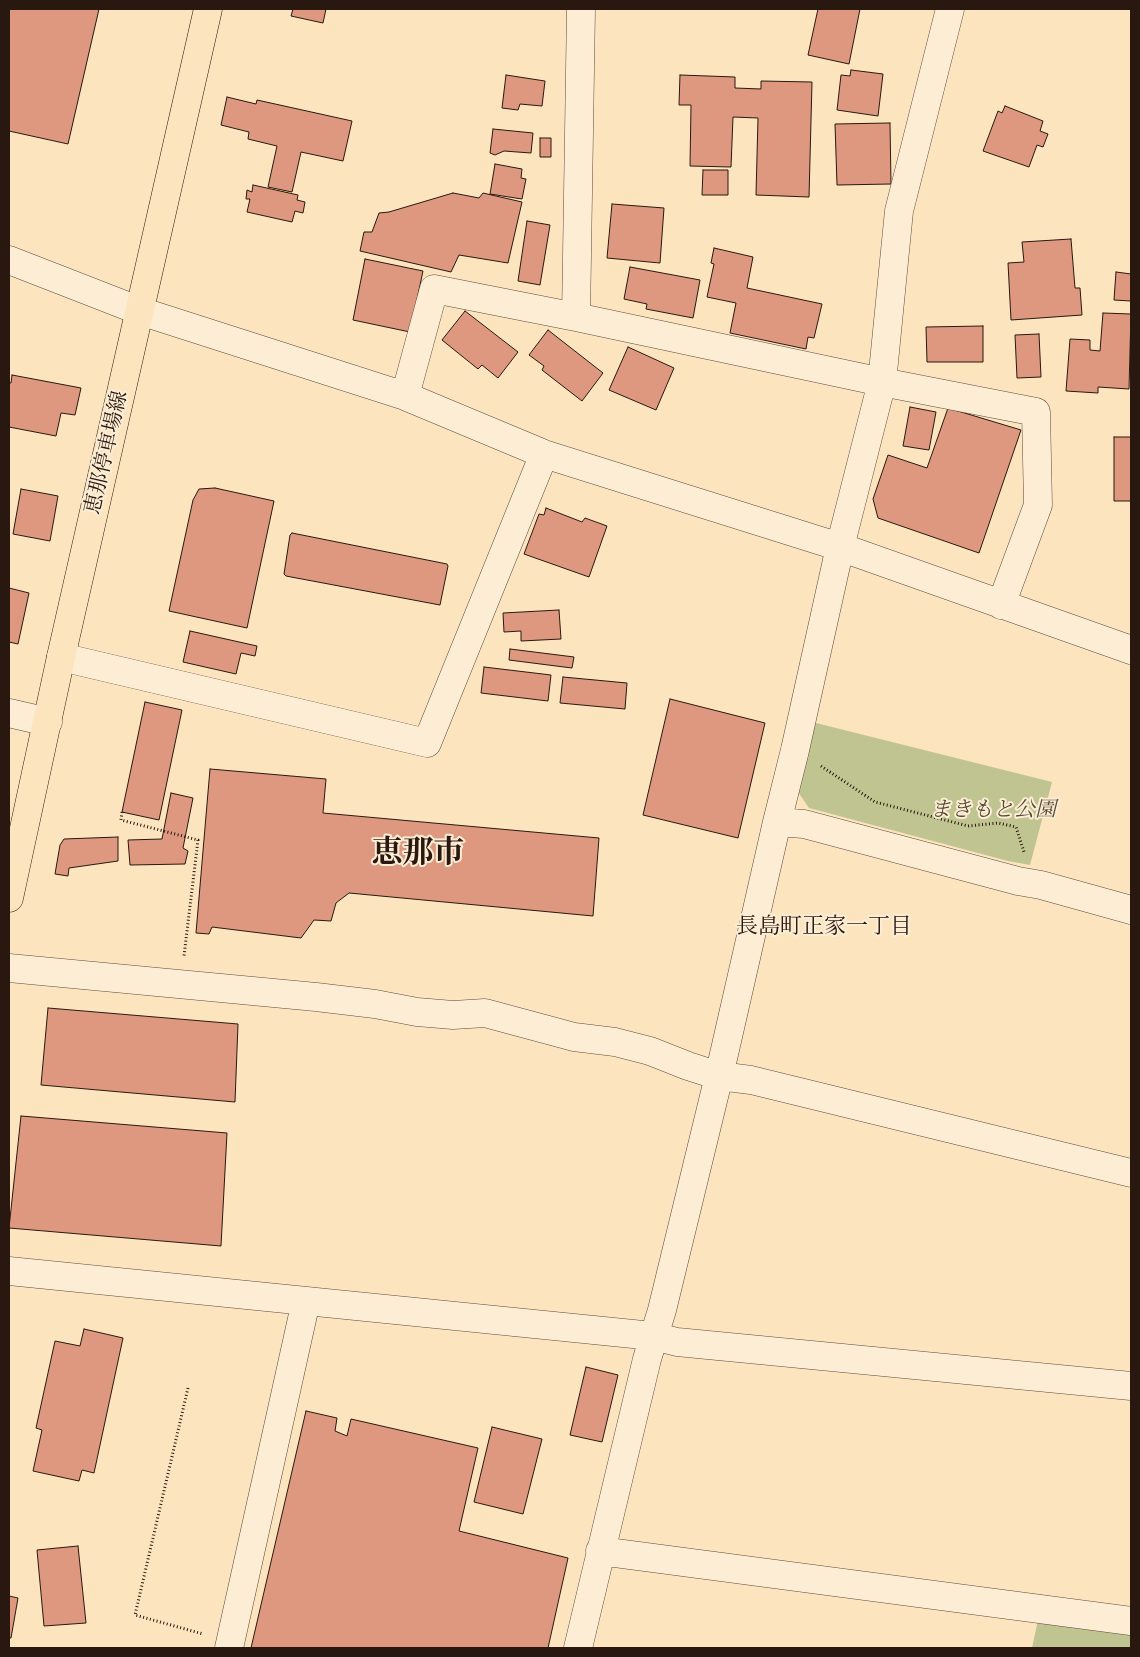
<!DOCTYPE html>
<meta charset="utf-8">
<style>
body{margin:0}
#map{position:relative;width:1140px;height:1657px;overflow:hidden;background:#fce4be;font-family:"IM FELL DW Pica",serif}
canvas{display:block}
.frame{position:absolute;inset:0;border:10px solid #29180f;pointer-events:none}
</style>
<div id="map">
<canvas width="1140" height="1657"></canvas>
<div class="frame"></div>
</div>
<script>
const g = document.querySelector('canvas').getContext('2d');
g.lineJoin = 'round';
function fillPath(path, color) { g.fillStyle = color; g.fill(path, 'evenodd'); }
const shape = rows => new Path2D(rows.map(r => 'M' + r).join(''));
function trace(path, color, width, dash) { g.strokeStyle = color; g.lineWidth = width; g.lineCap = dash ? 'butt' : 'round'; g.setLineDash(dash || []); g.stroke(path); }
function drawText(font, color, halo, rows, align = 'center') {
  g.font = font + ' "IM FELL DW Pica","Noto Serif JP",serif'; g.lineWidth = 4; g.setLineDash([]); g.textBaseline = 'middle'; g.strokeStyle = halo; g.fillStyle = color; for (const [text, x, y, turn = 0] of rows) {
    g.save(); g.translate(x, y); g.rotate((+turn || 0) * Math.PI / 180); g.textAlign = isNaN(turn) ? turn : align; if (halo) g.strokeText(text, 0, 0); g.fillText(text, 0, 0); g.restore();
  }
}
const green = shape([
 [812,722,1052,782,1030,865,1008,861,809,808,798,792],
 [1038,1620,1131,1633,1131,1648,1032,1648]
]);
const building = shape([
 [9,9,99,9,68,144,9,131,9,9],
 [293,9,326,9,323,23,291,16,293,9],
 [818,9,860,9,849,64,808,55,818,9],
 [851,70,883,74,878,116,837,110,841,75,850,76,851,70],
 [506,75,545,81,542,106,520,104,518,110,502,108,506,75],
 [680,75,735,77,735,88,761,89,761,81,812,82,809,197,756,195,758,118,733,117,731,167,690,166,691,105,679,105,680,75],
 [227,97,256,104,257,100,352,121,343,161,301,152,292,192,268,187,277,146,248,139,249,132,221,125,227,97],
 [1005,106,1043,121,1040,131,1048,134,1043,147,1037,145,1029,167,983,151,998,111,1002,113,1005,106],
 [890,123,891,184,837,185,835,124,890,123],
 [493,129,533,133,531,153,504,151,495,155,490,153,493,129],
 [540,138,551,138,551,157,540,157,540,138],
 [495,164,522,169,521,178,526,179,522,199,490,194,495,164],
 [703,170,728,170,728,195,702,195,703,170],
 [253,185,298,195,297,200,305,202,303,213,295,211,292,222,247,212,250,199,246,199,247,190,252,192,253,185],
 [453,193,479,198,483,193,522,202,508,263,459,255,451,272,360,251,364,232,372,232,379,213,389,212,453,193],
 [612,204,664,208,660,263,607,258,612,204],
 [527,221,550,225,540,285,518,281,527,221],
 [1071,239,1075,288,1080,288,1082,315,1011,320,1008,263,1024,262,1022,242,1071,239],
 [714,248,753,257,747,288,822,304,814,338,808,337,806,349,730,333,736,303,707,297,714,264,711,263,714,248],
 [365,259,423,271,410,332,353,320,365,259],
 [630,267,700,280,693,318,646,309,647,304,624,299,630,267],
 [1116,272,1131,274,1131,301,1114,300,1116,272],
 [465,311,518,352,498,378,482,365,478,369,442,340,465,311],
 [1103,313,1131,314,1129,389,1098,387,1098,393,1066,391,1070,339,1090,340,1090,350,1100,351,1103,313],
 [983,326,983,362,927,362,926,327,983,326],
 [548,330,603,373,582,401,542,370,544,366,529,355,548,330],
 [1039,334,1041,377,1017,378,1015,335,1039,334],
 [628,347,674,368,656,410,609,390,628,347],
 [12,375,81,388,75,415,61,413,56,436,9,427,9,383,11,383,12,375],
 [910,407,936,412,929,450,903,446,910,407],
 [948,408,1021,430,979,553,878,518,873,499,888,455,927,468,948,408],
 [1114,437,1131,437,1131,501,1114,501,1114,437],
 [215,488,274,501,247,628,169,611,193,500,199,489,215,488],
 [21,489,58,496,50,541,13,534,21,489],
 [546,508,582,522,585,518,607,526,589,577,524,554,539,514,544,515,546,508],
 [292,533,447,564,448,566,440,605,286,576,284,574,290,535,292,533],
 [9,588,29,593,18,644,9,642,9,588],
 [559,610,561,639,521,641,521,631,504,632,503,613,559,610],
 [190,631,257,646,255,656,241,653,236,674,183,662,190,631],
 [510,649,574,657,572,668,509,660,510,649],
 [484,667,551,675,548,701,481,693,484,667],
 [563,677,627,683,625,709,560,703,563,677],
 [670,699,765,723,738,838,643,815,670,699],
 [145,702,182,710,159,820,122,812,145,702],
 [210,769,326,779,323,813,599,838,593,916,349,893,336,903,331,921,314,920,301,938,212,927,209,934,196,933,210,769],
 [171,793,193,798,183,848,188,851,185,864,130,865,128,840,162,839,171,793],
 [118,837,118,861,69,868,68,876,55,874,60,845,64,839,118,837],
 [48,1008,238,1024,235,1102,41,1085,48,1008],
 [21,1116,227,1133,221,1246,9,1228,21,1116],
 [84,1329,123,1338,94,1473,82,1470,79,1481,33,1471,42,1430,36,1428,55,1341,80,1346,84,1329],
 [586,1367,618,1375,602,1442,570,1435,586,1367],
 [306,1411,337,1418,335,1431,347,1436,351,1419,478,1448,459,1531,568,1558,548,1648,251,1648,306,1411],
 [492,1427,542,1439,523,1514,474,1502,492,1427],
 [78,1546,86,1623,44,1626,37,1550,78,1546],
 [9,1596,18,1598,11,1638,9,1638,9,1596]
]);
const path = shape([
 [821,766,875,802,968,826,998,823,1016,827,1024,852],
 [122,812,121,820,198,840,184,956],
 [188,1388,135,1615,203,1634]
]);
const minor = shape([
 [9,260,140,311,405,396,544,454,840,547,1131,650],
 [576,317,581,9],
 [405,396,434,289,576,317,882,382,1036,412,1038,505,1001,605],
 [61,657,427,743,544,454],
 [9,713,48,722],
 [777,822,804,824,1018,881,1041,885,1131,910],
 [9,968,316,997,375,1004,417,1012,453,1015,485,1013,574,1037,615,1042,650,1051,688,1066,719,1076,751,1080,1131,1173],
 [9,1271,653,1336,677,1342,1131,1386],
 [600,1551,1131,1621],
 [229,1648,306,1301],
 [578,1648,647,1359,662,1310,719,1076,777,822,795,750,840,547,882,382,899,211,950,9]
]);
const major = shape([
 [9,898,61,657,208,9]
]);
const streetNames = [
 ["恵那停車場線",108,453,-77]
];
const parkNames = [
 ["まきもと公園",993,812]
];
const neighbourhoodNames = [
 ["長島町正家一丁目",824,928]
];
const townNames = [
 ["恵那市",418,856]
];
fillPath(green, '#c0c491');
fillPath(building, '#de9880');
trace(building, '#29180f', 1);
trace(minor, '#5e4b3b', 29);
trace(major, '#29180f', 29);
trace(path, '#29180f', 3, [1, 2.5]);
trace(minor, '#fdedd5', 28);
trace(major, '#fce4be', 28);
drawText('21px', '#29180f', '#fdedd5', streetNames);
drawText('italic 21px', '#564c36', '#fdedd5', parkNames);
drawText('22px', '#29180f', '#fdedd5', neighbourhoodNames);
drawText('bold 31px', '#29180f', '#fdedd5', townNames);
</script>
